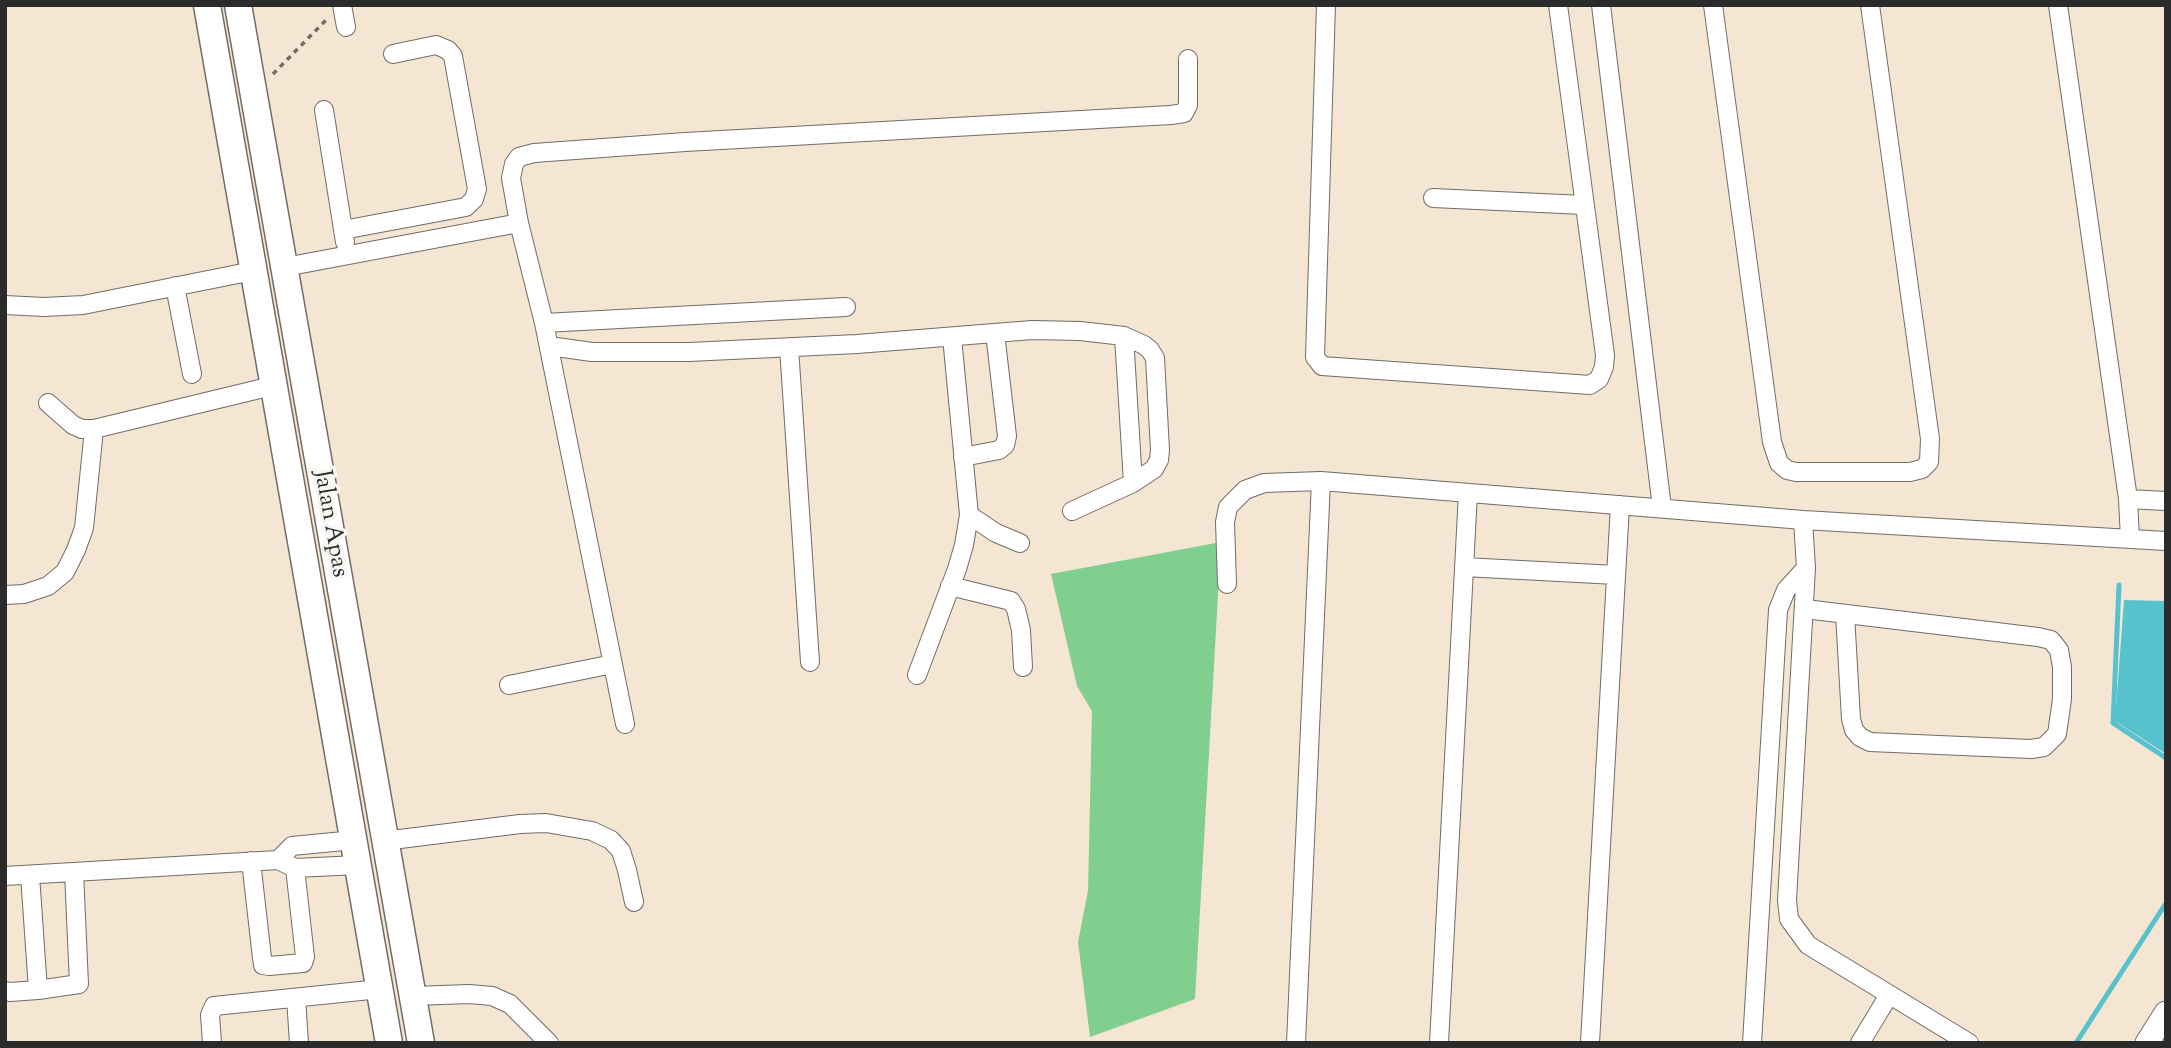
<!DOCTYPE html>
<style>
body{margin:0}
#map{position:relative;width:2171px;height:1048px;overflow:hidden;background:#f5e6d3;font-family:"Sorts Mill Goudy",serif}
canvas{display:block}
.frame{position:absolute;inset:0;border:7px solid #2b2b2b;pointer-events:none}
</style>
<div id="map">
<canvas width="2171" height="1048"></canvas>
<div class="frame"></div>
</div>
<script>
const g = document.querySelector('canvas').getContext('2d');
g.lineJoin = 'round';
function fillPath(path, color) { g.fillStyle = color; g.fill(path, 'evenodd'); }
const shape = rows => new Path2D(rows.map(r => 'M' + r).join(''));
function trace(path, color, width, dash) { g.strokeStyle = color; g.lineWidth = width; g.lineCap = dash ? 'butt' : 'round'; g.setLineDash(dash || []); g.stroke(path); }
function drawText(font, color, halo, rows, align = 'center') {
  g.font = font + ' "Sorts Mill Goudy",serif'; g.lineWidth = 7; g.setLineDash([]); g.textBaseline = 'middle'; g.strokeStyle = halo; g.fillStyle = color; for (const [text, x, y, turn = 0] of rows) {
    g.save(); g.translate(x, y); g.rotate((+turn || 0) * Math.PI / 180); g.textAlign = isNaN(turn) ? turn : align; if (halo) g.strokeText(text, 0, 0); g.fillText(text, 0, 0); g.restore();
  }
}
const green = shape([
 [1221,542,1195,999,1090,1037,1078,942,1088,891,1092,711,1077,686,1051,574]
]);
const water = shape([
 [2124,600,2166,601,2166,754,2115,721]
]);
const stream = shape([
 [2119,585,2113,723,2166,758],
 [2076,1043,2166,903]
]);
const path = shape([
 [273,74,329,17]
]);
const minor = shape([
 [342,5,346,27],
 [1326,5,1315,357,1322,366,1590,385,1599,379,1604,367,1605,355,1558,5],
 [1601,5,1662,508],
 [1713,5,1772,442,1779,463,1787,470,1796,472,1910,472,1922,469,1929,462,1930,439,1870,5],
 [2058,5,2128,499,2130,539],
 [324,110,345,242],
 [1433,198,1584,205],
 [343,230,466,207,474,199,477,189,453,56,448,50,436,45,393,54],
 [285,267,519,223],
 [175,286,192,374],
 [5,305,44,307,83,305,253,271],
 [544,323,846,307],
 [1124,336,1133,483],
 [549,346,592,352,689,352,857,344,1032,330,1080,331,1124,336,1144,345,1150,350,1155,358,1160,450,1159,460,1154,469,1133,483,1072,511],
 [789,347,810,662],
 [48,403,73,425,82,429,94,429,272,386],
 [963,457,999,450,1005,445,1007,436,995,333],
 [2128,499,2166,501],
 [969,515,996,533,1020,543],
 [1803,520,1806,568,1787,900,1789,919,1808,945,1969,1043],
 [1464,567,1616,575],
 [1227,584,1225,522,1228,507,1245,490,1264,483,1321,481,1803,520,2166,541],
 [950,586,1011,601,1016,609,1021,630,1023,667],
 [5,595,24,594,48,586,65,572,76,550,84,528,94,429],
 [1805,609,2038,637,2051,640,2059,650,2062,667,2062,699,2057,734,2044,747,2031,749,1870,742,1860,737,1854,730,1851,719,1845,614],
 [917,675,957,569,964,545,969,515,952,337],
 [509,685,613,664],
 [625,724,544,323,519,223,511,178,514,164,519,157,534,153,685,142,1171,115,1184,113,1188,105,1188,59],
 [384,841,520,824,546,823,592,831,611,840,621,851,627,870,634,902],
 [278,860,292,846,354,840],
 [251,861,262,958,263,965,269,966,303,963,305,957,295,868],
 [30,875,38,990],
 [5,876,278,860,295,868,358,865],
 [5,991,10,992,38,990,79,984,74,872],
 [413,996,469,994,492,996,510,1004,549,1043],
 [296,998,299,1043],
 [212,1043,210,1015,214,1006,380,989],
 [1296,1043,1321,481],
 [1439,1043,1468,493],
 [1590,1043,1620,505],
 [1752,1043,1778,610,1786,590,1806,568],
 [1860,1043,1889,995]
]);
const major = shape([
 [2147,1043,2166,1013]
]);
const highway = shape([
 [207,5,389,1043],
 [238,5,421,1043]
]);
const streetNames = [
 ["Jalan Apas",329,524,80]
];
fillPath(green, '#80cf8f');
fillPath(water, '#55c2cd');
trace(stream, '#55c2cd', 5);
trace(minor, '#726c66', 20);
trace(major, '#726c66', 25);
trace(highway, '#726c66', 29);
trace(path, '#726c66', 3.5, [5, 5]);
trace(minor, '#fff', 18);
trace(major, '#fff', 23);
trace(highway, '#fff', 26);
drawText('24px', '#2b2b2b', '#f6f6f2', streetNames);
</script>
